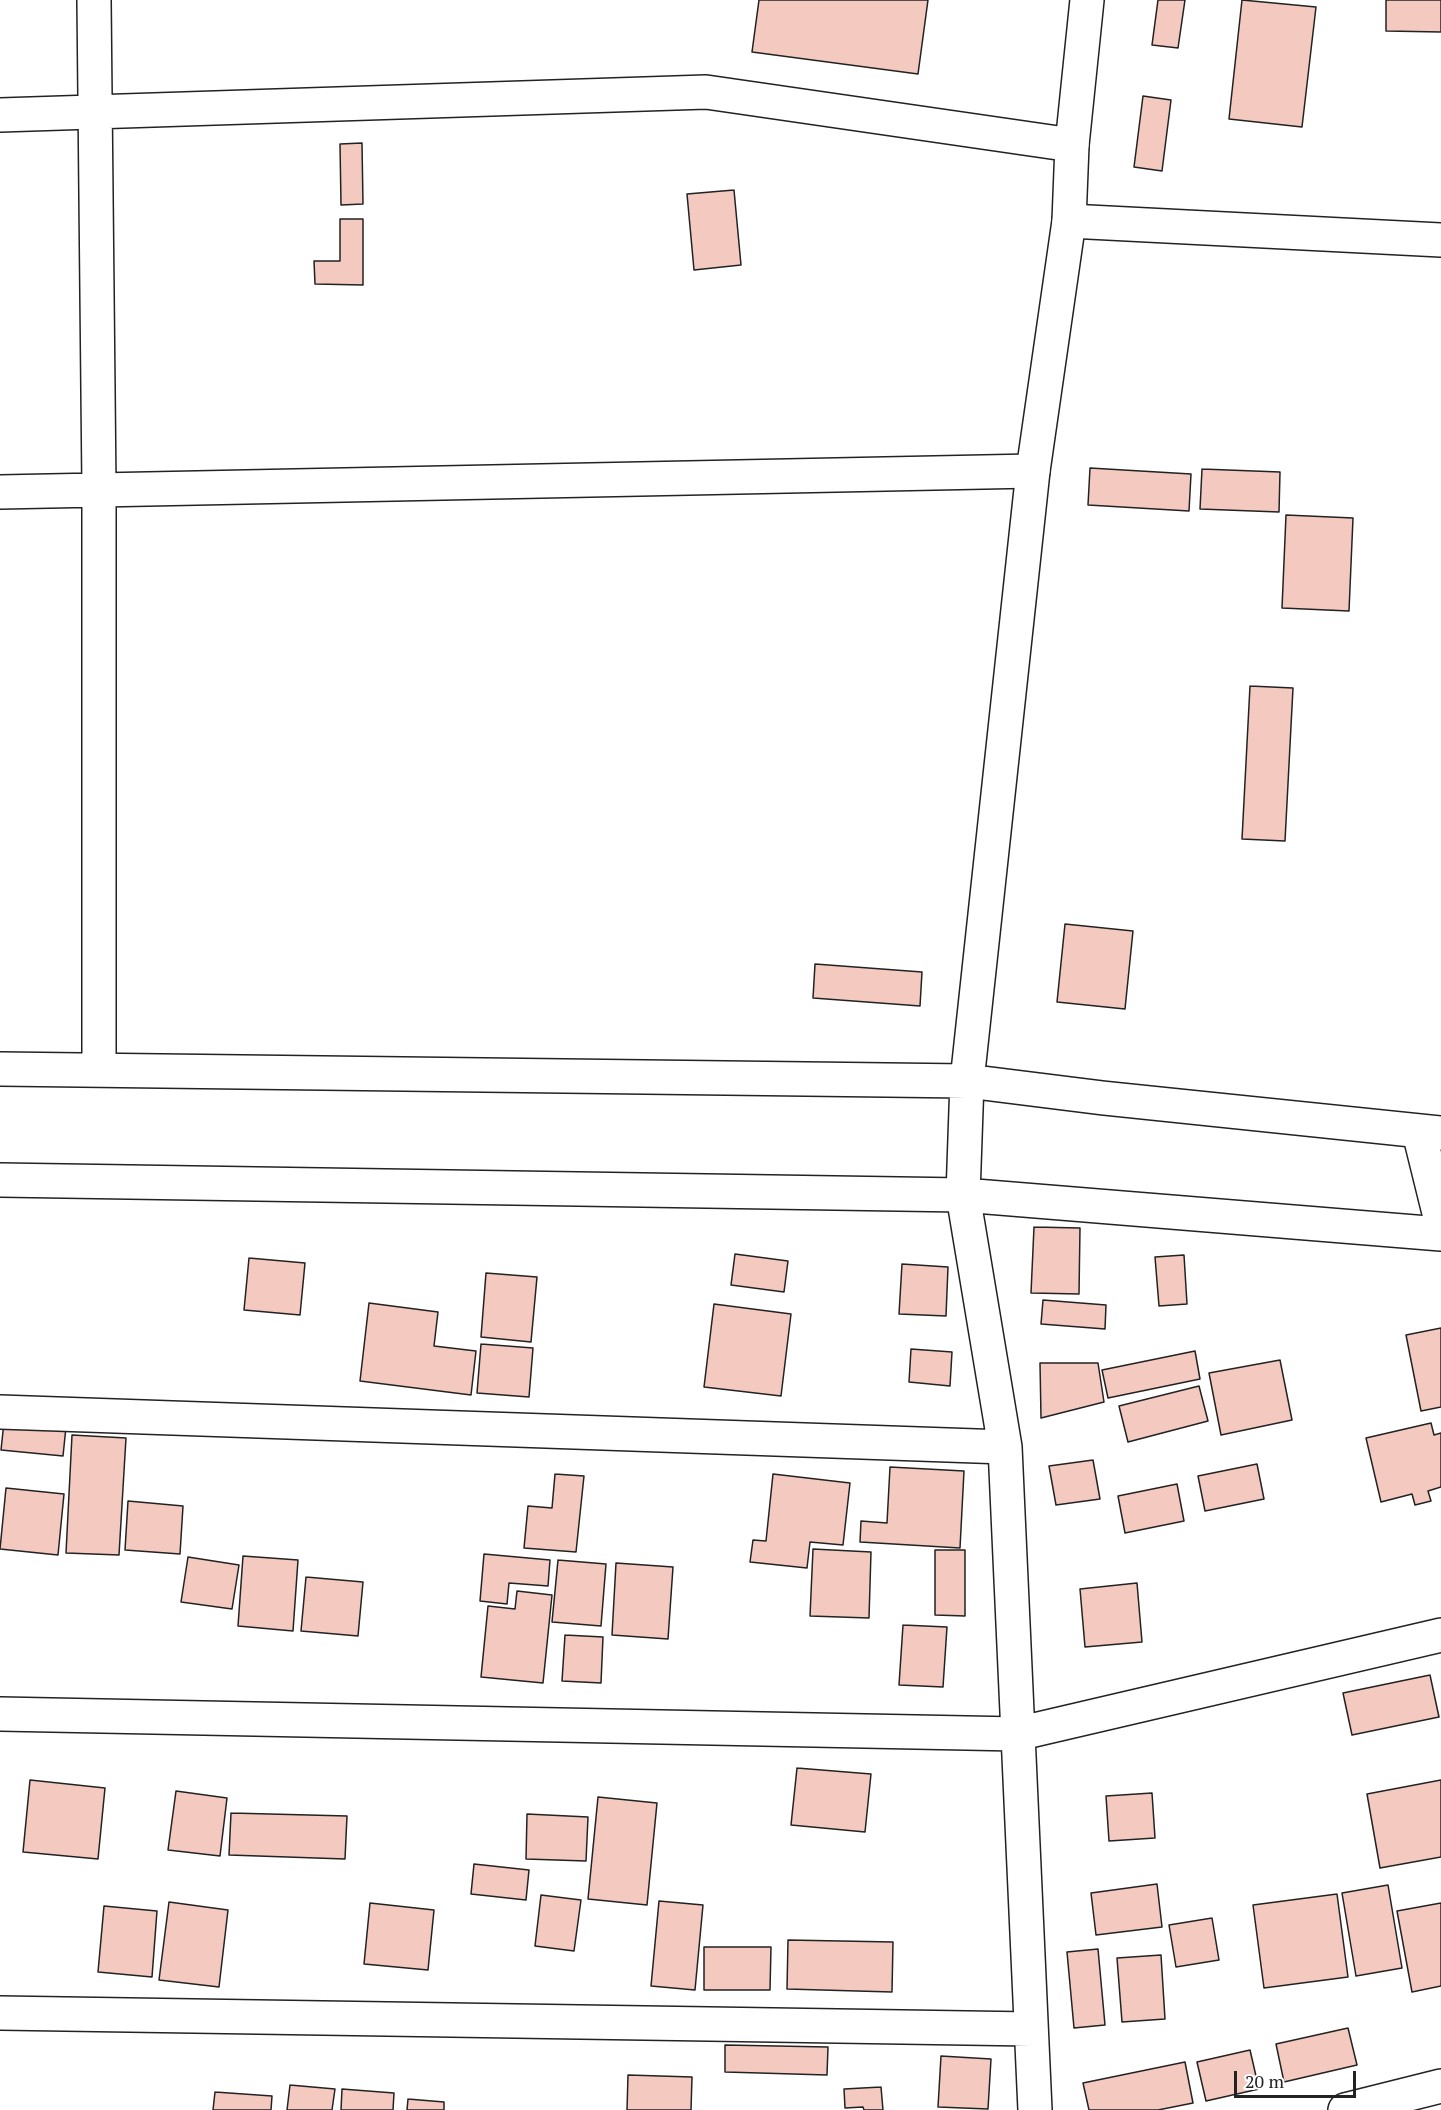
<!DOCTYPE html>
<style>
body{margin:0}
#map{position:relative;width:1441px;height:2110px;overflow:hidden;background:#fff;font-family:"PT Serif",serif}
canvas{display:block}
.scale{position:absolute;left:1234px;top:2071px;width:122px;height:27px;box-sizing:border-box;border:3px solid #222;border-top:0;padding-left:8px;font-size:18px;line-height:21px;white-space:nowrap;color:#222;-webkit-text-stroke:4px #fff;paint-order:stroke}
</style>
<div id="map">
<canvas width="1441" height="2110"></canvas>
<div class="scale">20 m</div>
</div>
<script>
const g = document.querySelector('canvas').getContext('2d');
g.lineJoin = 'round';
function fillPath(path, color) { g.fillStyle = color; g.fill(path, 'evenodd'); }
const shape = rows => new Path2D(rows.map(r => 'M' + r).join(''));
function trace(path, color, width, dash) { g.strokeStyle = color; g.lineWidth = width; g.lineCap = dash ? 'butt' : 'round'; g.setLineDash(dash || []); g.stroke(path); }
const building = shape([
 [759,0,928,0,918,74,752,52,759,0],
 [1158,0,1185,0,1178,48,1152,45,1158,0],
 [1242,0,1316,7,1302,127,1229,119,1242,0],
 [1386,0,1441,0,1441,32,1386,31,1386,0],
 [1143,96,1171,100,1162,171,1134,167,1143,96],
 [362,143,363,204,341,205,340,144,362,143],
 [734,190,741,265,694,270,687,194,734,190],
 [340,219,363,219,363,285,315,284,314,261,340,261,340,219],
 [1090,468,1191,474,1189,511,1088,505,1090,468],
 [1202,469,1280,472,1279,512,1200,509,1202,469],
 [1286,515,1353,518,1349,611,1282,608,1286,515],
 [1250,686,1293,688,1285,841,1242,839,1250,686],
 [1065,924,1133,931,1125,1009,1057,1002,1065,924],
 [815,964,922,972,920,1006,813,998,815,964],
 [1034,1227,1080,1228,1079,1294,1031,1293,1034,1227],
 [735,1254,788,1261,784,1292,731,1285,735,1254],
 [1184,1255,1187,1304,1159,1306,1155,1257,1184,1255],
 [249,1258,305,1263,300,1315,244,1310,249,1258],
 [902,1264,948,1267,946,1316,899,1314,902,1264],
 [486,1273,537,1277,531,1342,481,1337,486,1273],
 [1043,1300,1106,1305,1105,1329,1041,1324,1043,1300],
 [369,1303,438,1312,434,1346,476,1351,471,1395,360,1381,369,1303],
 [714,1304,791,1314,781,1396,704,1387,714,1304],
 [1441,1328,1441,1407,1421,1411,1406,1335,1441,1328],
 [481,1344,533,1348,529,1397,477,1393,481,1344],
 [911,1349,952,1352,950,1386,909,1382,911,1349],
 [1195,1351,1200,1379,1108,1398,1102,1370,1195,1351],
 [1280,1360,1292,1420,1221,1435,1209,1373,1280,1360],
 [1040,1363,1098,1363,1104,1402,1041,1418,1040,1363],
 [1199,1386,1208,1421,1128,1442,1119,1406,1199,1386],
 [4,1422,66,1427,63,1456,1,1450,4,1422],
 [1431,1423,1434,1435,1441,1433,1441,1487,1428,1491,1431,1501,1415,1505,1412,1494,1381,1502,1366,1438,1431,1423],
 [72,1435,126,1438,119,1555,66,1553,72,1435],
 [1093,1460,1100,1499,1056,1505,1049,1466,1093,1460],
 [1257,1464,1264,1499,1205,1511,1198,1476,1257,1464],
 [890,1467,964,1471,960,1548,860,1542,861,1521,887,1523,890,1467],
 [555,1474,584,1476,576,1552,524,1548,528,1506,552,1508,555,1474],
 [773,1474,850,1483,843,1545,810,1542,807,1568,750,1562,753,1540,766,1541,773,1474],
 [1177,1484,1184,1521,1125,1533,1118,1496,1177,1484],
 [6,1488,64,1494,58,1555,0,1549,6,1488],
 [128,1501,183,1506,180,1554,125,1550,128,1501],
 [813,1549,871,1552,869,1618,810,1616,813,1549],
 [935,1550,965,1550,965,1616,935,1615,935,1550],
 [484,1554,550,1560,548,1586,509,1583,507,1604,480,1601,484,1554],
 [243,1556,298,1560,293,1631,238,1626,243,1556],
 [188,1557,239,1565,232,1609,181,1602,188,1557],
 [558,1560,606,1564,601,1626,552,1622,558,1560],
 [616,1563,673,1567,668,1639,612,1635,616,1563],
 [306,1577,363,1582,358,1636,301,1631,306,1577],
 [1137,1583,1142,1642,1085,1647,1080,1589,1137,1583],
 [517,1591,552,1595,543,1683,481,1677,488,1606,515,1609,517,1591],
 [903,1625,947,1627,943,1687,899,1685,903,1625],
 [565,1635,603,1637,601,1683,562,1681,565,1635],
 [1430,1675,1439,1717,1352,1735,1343,1693,1430,1675],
 [797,1768,871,1774,865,1832,791,1825,797,1768],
 [30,1780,105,1788,98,1859,23,1852,30,1780],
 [1441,1780,1441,1857,1380,1868,1367,1794,1441,1780],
 [176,1791,227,1798,220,1856,168,1850,176,1791],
 [1152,1793,1155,1838,1109,1841,1106,1796,1152,1793],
 [598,1797,657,1803,647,1905,588,1899,598,1797],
 [231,1813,347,1816,345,1859,229,1855,231,1813],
 [527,1814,588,1817,586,1861,526,1859,527,1814],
 [474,1864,529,1870,526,1900,471,1894,474,1864],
 [1157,1884,1162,1927,1096,1935,1091,1893,1157,1884],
 [1388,1885,1402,1968,1356,1976,1342,1893,1388,1885],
 [1337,1894,1348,1977,1264,1988,1253,1905,1337,1894],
 [541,1895,581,1900,574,1951,535,1946,541,1895],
 [659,1901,703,1905,695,1990,651,1986,659,1901],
 [169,1902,228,1910,219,1987,159,1980,169,1902],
 [370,1903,434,1910,428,1970,364,1964,370,1903],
 [1441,1903,1441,1986,1412,1992,1397,1911,1441,1903],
 [104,1906,157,1911,152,1977,98,1972,104,1906],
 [1212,1918,1219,1960,1176,1967,1169,1925,1212,1918],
 [788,1940,893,1942,892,1992,787,1989,788,1940],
 [704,1947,771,1947,770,1990,704,1990,704,1947],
 [1098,1949,1105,2025,1074,2028,1067,1952,1098,1949],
 [1161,1955,1165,2019,1122,2022,1117,1958,1161,1955],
 [1348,2028,1357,2065,1284,2082,1276,2044,1348,2028],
 [725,2045,828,2047,827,2075,725,2072,725,2045],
 [1250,2050,1259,2089,1206,2101,1197,2062,1250,2050],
 [941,2056,991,2059,988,2109,938,2107,941,2056],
 [1185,2062,1193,2103,1158,2110,1089,2110,1083,2083,1185,2062],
 [628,2075,692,2077,691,2110,627,2110,628,2075],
 [290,2085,335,2089,332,2110,287,2110,290,2085],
 [881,2087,883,2110,864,2110,863,2107,845,2108,844,2089,881,2087],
 [342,2089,394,2093,393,2110,341,2110,342,2089],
 [215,2092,272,2096,271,2110,213,2110,215,2092],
 [408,2099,444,2102,444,2110,407,2110,408,2099]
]);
const minor = shape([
 [94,0,99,488,99,1069],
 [0,115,706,92,1072,145],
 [1069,221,1441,240],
 [0,492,1033,471],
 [1419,1132,1441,1221],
 [963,1195,1005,1447,1035,2110],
 [0,1412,1005,1447],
 [0,1714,1017,1734,1441,1635],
 [0,2013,1031,2029],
 [1345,2110,1441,2086]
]);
const major = shape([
 [0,1069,967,1081,1103,1098,1441,1133],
 [0,1180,963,1195,1441,1234],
 [963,1195,967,1081,1033,471,1069,221,1072,145,1087,0]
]);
fillPath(building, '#f3c9c0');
trace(building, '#222', 1.5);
trace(minor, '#222', 36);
trace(major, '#222', 36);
trace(minor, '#fff', 33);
trace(major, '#fff', 33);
</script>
